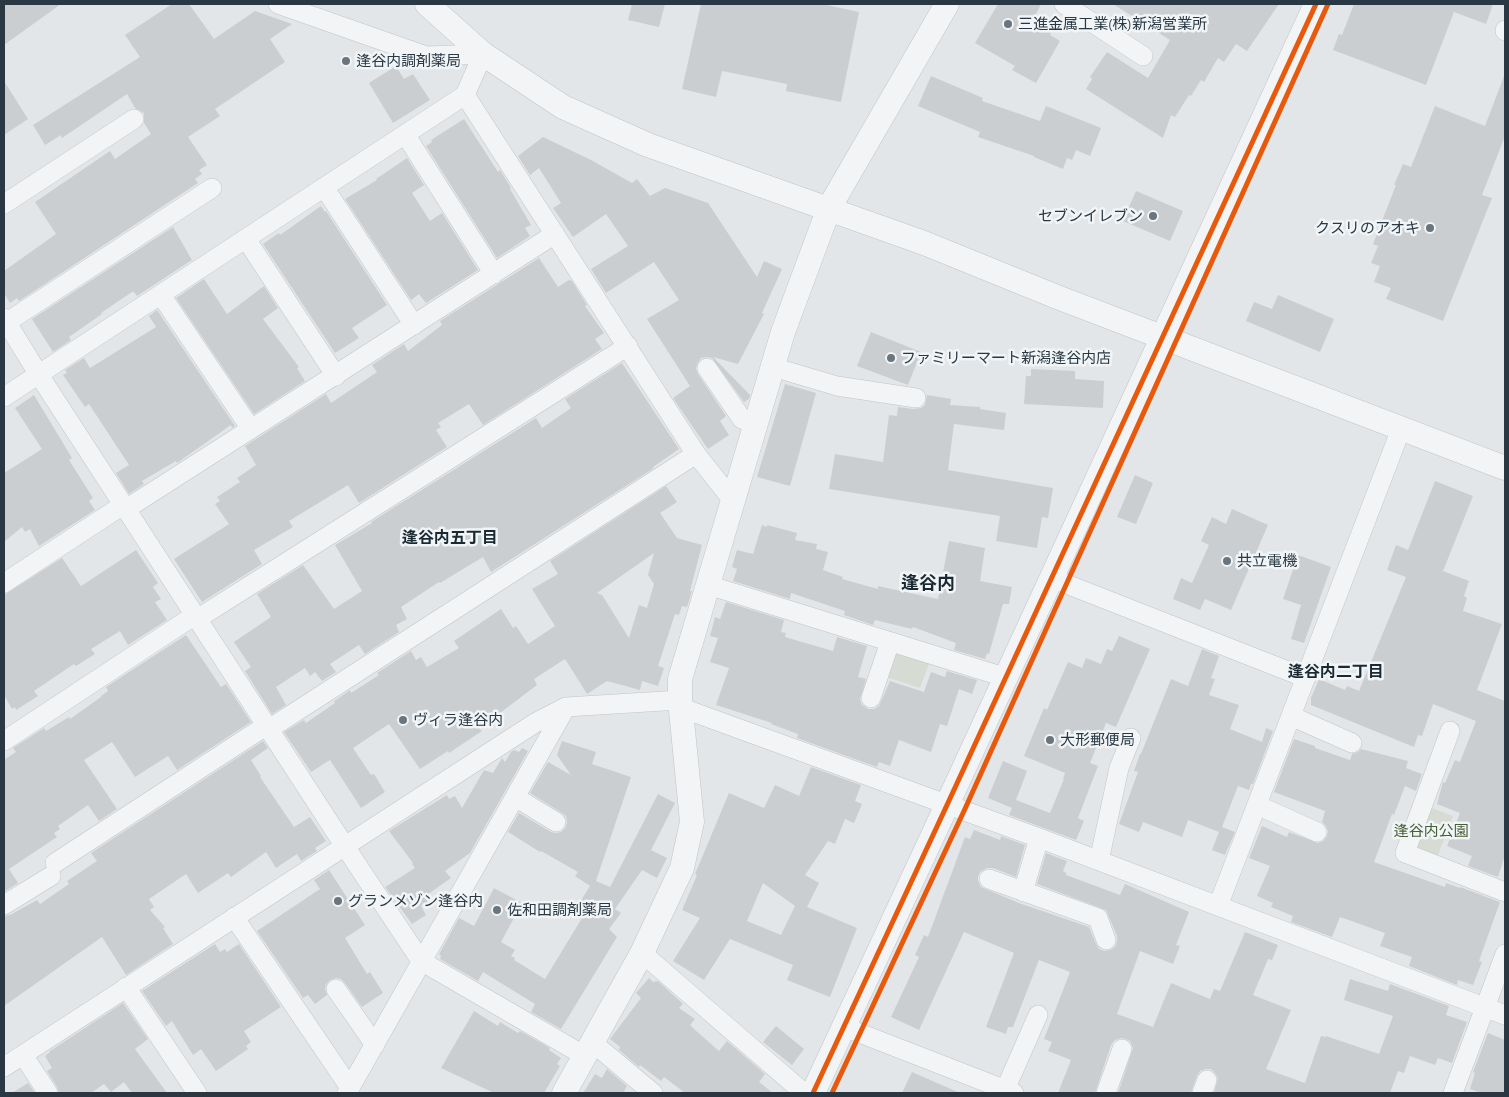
<!DOCTYPE html>
<meta charset="utf-8">
<style>
body{margin:0}
#map{position:relative;width:1509px;height:1097px;overflow:hidden;background:#e3e6e8;font-family:"Alegreya Sans",sans-serif}
canvas{display:block}
.frame{position:absolute;inset:0;border:5px solid #293843;pointer-events:none}
</style>
<div id="map">
<canvas width="1509" height="1097"></canvas>
<div class="frame"></div>
</div>
<script>
const g = document.querySelector('canvas').getContext('2d');
g.lineJoin = 'round';
function fillPath(path, color) { g.fillStyle = color; g.fill(path, 'evenodd'); }
const shape = rows => new Path2D(rows.map(r => 'M' + r).join(''));
function trace(path, color, width, dash) { g.strokeStyle = color; g.lineWidth = width; g.lineCap = dash ? 'butt' : 'round'; g.setLineDash(dash || []); g.stroke(path); }
function drawText(font, color, halo, rows, align = 'center') {
  g.font = font + ' "Alegreya Sans","Noto Sans JP",sans-serif'; g.lineWidth = 5; g.setLineDash([]); g.textBaseline = 'middle'; g.strokeStyle = halo; g.fillStyle = color; for (const [text, x, y, turn = 0] of rows) {
    g.save(); g.translate(x, y); g.rotate((+turn || 0) * Math.PI / 180); g.textAlign = isNaN(turn) ? turn : align; if (halo) g.strokeText(text, 0, 0); g.fillText(text, 0, 0); g.restore();
  }
}
const green = shape([
 [891,643,932,656,920,688,880,675],
 [1424,805,1453,816,1435,863,1407,852]
]);
const building = shape([
 [4,4,61,4,4,45],
 [172,4,189,4,214,39,255,11,292,24,270,39,285,62,215,109,220,116,188,137,207,165,199,170,202,174,195,179,198,183,19,301,17,298,10,303,4,293,4,271,56,234,35,202,110,151,115,159,151,134,144,123,144,113,135,108,127,94,62,138,61,135,45,145,33,125,140,57,125,35],
 [632,4,665,4,659,27,628,20],
 [701,4,822,4,859,12,841,102,786,91,787,84,722,71,716,97,682,89],
 [998,4,1041,4,1035,16,1054,26,1050,35,1060,41,1036,83,1012,70,1015,66,975,43],
 [1113,4,1279,4,1247,51,1236,44,1224,62,1218,58,1204,82,1201,80,1191,96,1189,95,1175,117,1171,115,1163,138,1086,89,1092,79,1090,77,1107,52,1148,78,1170,40],
 [1354,4,1493,4,1486,24,1454,12,1426,85,1333,50,1339,34,1342,35],
 [396,66,404,79,413,74,430,100,393,123,369,83],
 [931,76,983,98,982,101,1040,121,1046,106,1101,128,1090,156,1076,150,1072,160,1067,158,1063,169,1034,157,1034,156,978,137,980,132,918,106],
 [1504,76,1505,136,1482,195,1492,198,1443,321,1386,299,1391,288,1374,282,1380,266,1371,263,1378,246,1373,244,1396,185,1394,185,1403,164,1411,167,1435,106,1485,126],
 [4,81,28,119,4,135],
 [464,119,498,172,500,170,511,188,510,189,531,225,525,228,530,236,497,258,426,146,432,142,431,140],
 [543,137,591,160,632,183,637,179,650,196,665,188,708,203,757,277,764,261,782,269,762,313,764,314,738,364,713,357,750,395,749,399,744,402,712,358,707,357,701,358,697,364,696,369,698,374,726,416,720,421,729,435,708,449,673,398,690,386,647,319,679,300,654,262,606,293,591,269,628,246,606,214,573,237,553,208,561,203,539,168,530,175,518,156],
 [407,158,424,185,412,193,430,221,442,213,478,270,426,303,419,294,411,300,345,199,377,180,376,179],
 [1136,191,1183,211,1170,241,1123,221],
 [321,206,325,212,326,211,387,305,352,328,359,338,335,353,263,244,279,233,280,235],
 [173,227,192,260,137,296,134,292,132,292,101,313,102,314,69,337,71,340,53,352,32,319],
 [539,258,558,287,569,280,572,281,587,305,585,306,604,333,595,339,602,349,483,425,469,404,438,423,441,427,436,430,447,447,359,503,348,485,289,521,293,527,254,550,262,564,202,602,174,559,229,524,215,504,220,501,217,497,240,482,237,478,256,465,245,446,326,394,331,403,377,372,372,365,404,344,408,351,442,325,440,321],
 [204,279,227,314,264,286,278,308,263,319,299,367,297,368,305,381,254,414,176,298],
 [1278,295,1334,319,1320,352,1246,321,1254,302,1272,309],
 [157,310,235,426,232,428,231,425,177,463,176,461,142,481,144,484,129,494,116,473,129,465,89,404,85,407,63,375,67,373,65,370,84,358,90,368,156,327,149,316],
 [871,332,921,352,908,385,857,366],
 [622,363,679,449,653,467,654,468,491,572,483,557,440,583,439,582,401,607,407,619,396,625,399,632,365,654,359,645,330,664,336,672,322,681,315,672,310,676,305,668,276,687,286,705,272,714,245,671,251,667,234,642,271,617,257,594,303,565,334,609,362,591,335,545,372,523,371,522,536,418,542,428,571,408,565,399],
 [1031,369,1075,371,1075,379,1104,381,1103,408,1024,404,1026,376,1031,376],
 [785,384,816,393,790,486,757,477],
 [34,395,72,458,69,460,93,498,89,501,95,510,39,546,30,529,25,532,22,527,4,542,4,473,42,449,15,408],
 [927,395,951,399,950,405,980,407,980,409,1006,413,1004,430,954,424,948,470,1053,488,1048,518,1042,517,1037,548,996,541,1000,516,829,489,835,454,883,462,889,415,897,416,898,407,914,409,921,408,925,405],
 [1135,475,1153,483,1136,524,1117,517],
 [1435,481,1473,496,1443,571,1469,581,1464,596,1467,598,1463,611,1502,624,1477,690,1505,701,1505,855,1498,877,1468,866,1472,856,1447,846,1460,813,1437,804,1443,782,1445,783,1455,760,1460,762,1476,721,1433,704,1422,736,1418,735,1414,747,1311,705,1311,698,1319,679,1345,690,1347,686,1359,691,1406,577,1387,570,1396,545,1408,550],
 [666,486,677,502,660,513,677,538,702,545,690,591,692,591,687,607,682,606,679,615,675,614,658,666,664,668,658,686,642,681,640,690,607,681,587,694,565,659,534,679,537,685,479,729,482,731,449,753,448,751,420,769,389,724,353,748,371,775,374,774,385,792,361,808,330,760,311,772,284,732,304,720,306,723,335,703,334,701,336,700,350,690,351,693,379,675,377,673,411,651,416,660,421,657,427,667,459,648,454,641,501,609,513,628,516,626,528,644,555,626,532,589,558,574,550,561],
 [654,553,648,575,654,584,647,608,639,605,629,638,602,595,597,593],
 [1232,509,1268,525,1231,610,1205,599,1200,610,1173,599,1181,578,1192,583,1209,545,1201,541,1212,517,1226,524],
 [762,525,767,527,767,525,797,533,795,540,817,544,816,549,828,552,823,570,843,577,842,579,878,589,878,586,938,599,949,541,985,548,980,581,1012,587,1009,604,1003,604,989,654,987,653,985,659,954,650,956,643,913,627,912,629,875,620,873,625,844,615,845,611,791,593,790,599,733,581,737,569,732,567,737,550,753,554],
 [136,550,158,583,153,587,161,599,155,602,167,620,128,645,120,631,91,649,95,654,76,666,74,664,34,691,38,696,16,710,15,707,12,709,4,695,4,595,62,558,81,586],
 [1298,555,1331,567,1304,643,1291,639,1301,605,1283,599],
 [726,602,784,620,781,632,786,633,785,637,833,651,837,637,867,646,858,677,866,679,860,700,862,705,868,709,874,709,879,706,890,681,924,692,931,672,945,677,947,671,977,680,972,694,959,689,947,726,940,724,931,752,899,740,890,766,879,762,877,767,797,738,798,734,771,724,772,723,716,705,729,668,710,662,718,638,710,636,715,617,720,619],
 [186,635,221,687,226,684,251,722,177,770,168,756,135,777,112,742,84,760,117,809,99,821,88,805,58,826,60,829,54,833,57,837,9,869,18,883,4,892,4,760,16,752,13,748,44,728,46,731,69,717,70,719,101,697,101,696,108,691,106,687],
 [1119,636,1150,649,1116,727,1106,723,1090,763,1098,766,1078,818,1084,821,1076,840,1009,815,1012,808,988,798,1003,761,1027,771,1016,800,1050,813,1064,779,1063,779,1065,773,1024,756,1044,708,1047,710,1068,662,1082,668,1086,658,1101,664,1107,649,1112,651],
 [1202,649,1219,656,1211,678,1215,679,1209,695,1239,705,1230,729,1262,742,1266,728,1273,731,1253,784,1251,784,1249,790,1238,786,1222,827,1235,832,1225,855,1212,850,1219,832,1188,820,1182,837,1143,822,1139,832,1119,824,1138,772,1134,771,1140,754,1141,754,1171,679,1188,686],
 [1294,739,1315,746,1315,748,1350,760,1352,754,1358,752,1361,749,1408,761,1406,768,1422,774,1416,791,1405,786,1394,815,1392,814,1374,862,1445,887,1446,883,1460,888,1460,887,1500,902,1479,961,1482,962,1473,985,1458,980,1457,985,1409,966,1412,957,1380,946,1385,933,1340,917,1332,937,1291,922,1293,916,1271,907,1273,903,1257,896,1270,866,1249,858,1262,826,1287,837,1289,832,1318,843,1323,841,1327,836,1328,831,1326,826,1322,822,1325,811,1274,792],
 [263,741,268,748,251,760,261,776,260,777,294,827,310,817,326,841,315,848,317,851,301,861,297,854,276,868,266,852,231,877,228,873,198,893,186,874,149,899,154,907,150,910,165,927,163,928,173,944,126,975,102,937,4,1006,4,916,10,915,37,900,40,904,69,884,67,881,97,861,91,853],
 [562,741,596,752,592,764,631,777,596,881,610,887,658,794,675,803,651,850,667,858,657,878,642,870,615,909,621,913,609,929,617,937,561,1029,531,1012,535,1004,483,972,478,981,440,959,441,956,439,954,459,918,474,926,494,888,522,903,501,942,515,950,511,956,515,958,514,960,545,979,582,918,577,915,579,912,575,910,590,886,575,876,578,872,541,851,540,852,508,832,519,813,551,832,556,833,561,832,566,827,567,822,566,816,562,813,530,793,548,762,571,775,557,755],
 [522,748,528,751,470,853,445,871,451,878,424,897,430,900,421,906,426,915,412,924,385,887,415,868,412,864,413,863,389,831,447,795,449,799,455,796,462,808,484,770,493,773,502,758,505,762,511,752,514,750,519,752],
 [811,767,861,785,855,801,862,804,854,823,845,819,835,844,828,841,805,875,819,883,807,907,857,928,830,997,787,980,793,965,730,939,704,980,673,961,700,918,682,910,697,875,695,874,729,793,764,808,775,785,799,796],
 [763,883,795,906,781,935,747,921],
 [974,830,1000,840,1001,836,1025,845,1016,877,993,868,987,868,981,871,978,876,978,881,981,887,1019,903,1089,927,1096,944,1099,949,1104,951,1110,950,1115,947,1117,941,1117,936,1106,910,1037,884,1046,853,1067,861,1063,871,1066,873,1066,875,1120,895,1125,884,1189,912,1176,945,1180,946,1173,964,1140,951,1117,1014,1153,1027,1171,983,1210,999,1214,989,1220,991,1245,932,1278,945,1272,960,1268,959,1253,995,1291,1010,1266,1069,1305,1083,1321,1036,1326,1037,1326,1036,1379,1054,1393,1016,1344,1000,1350,979,1388,991,1390,984,1449,1006,1446,1015,1467,1022,1452,1063,1438,1058,1435,1065,1410,1056,1404,1073,1398,1071,1390,1093,1214,1093,1218,1078,1215,1073,1211,1069,1206,1069,1200,1071,1197,1076,1191,1093,1118,1093,1133,1048,1130,1041,1126,1039,1121,1038,1115,1040,1111,1045,1095,1093,1058,1093,1071,1060,1048,1051,1052,1042,1044,1039,1070,972,1039,960,1013,1027,1008,1027,1006,1034,986,1027,1014,953,964,932,919,1030,891,1017,919,957,915,955,924,935,928,937,965,837,970,839],
 [329,870,365,925,345,938,367,974,370,972,383,993,362,1007,345,983,341,979,336,978,330,980,326,984,325,989,327,995,315,1004,308,995,303,998,257,931,320,889,314,880],
 [215,944,220,952,225,949,227,952,239,944,281,1007,244,1031,251,1042,246,1046,248,1049,216,1071,201,1049,193,1055,172,1021,166,1026,142,991],
 [649,978,653,982,658,981,683,1004,679,1008,695,1019,690,1025,694,1029,719,1051,727,1041,765,1074,759,1082,773,1093,685,1093,664,1077,661,1081,640,1065,639,1067,619,1050,620,1047,610,1039,641,998,636,993],
 [123,1003,148,1039,135,1049,167,1093,132,1093,124,1082,111,1092,104,1084,91,1093,59,1093,57,1087,47,1071,52,1068,45,1056,50,1052,50,1051],
 [474,1011,498,1026,500,1022,518,1033,520,1031,550,1048,549,1050,561,1058,557,1064,560,1066,544,1093,494,1093,441,1068],
 [776,1026,804,1049,792,1065,763,1042],
 [1488,1033,1505,1040,1505,1093,1481,1093,1470,1089,1475,1073,1473,1072],
 [607,1069,627,1086,624,1091,628,1093,583,1093,595,1074,602,1078],
 [912,1072,960,1093,902,1093],
 [28,1083,35,1093,12,1093]
]);
const minor = shape([
 [1064,4,1143,56],
 [1505,31,1505,30],
 [465,95,696,454,734,502],
 [405,134,494,274],
 [324,187,414,325],
 [4,204,134,119],
 [246,239,336,376],
 [161,295,251,429],
 [4,318,39,375,344,845,421,961,585,1056],
 [4,324,212,188],
 [773,367,837,386,916,398],
 [707,368,742,419,756,425],
 [4,397,465,95,483,54,426,56,278,4],
 [126,509,555,234],
 [1051,578,1306,678],
 [4,583,123,505],
 [708,585,1004,677],
 [197,619,628,346],
 [871,698,890,642],
 [682,708,1039,838,1505,1015],
 [1291,716,1352,743],
 [269,729,696,454],
 [1450,731,1405,853,1505,892],
 [4,741,195,615],
 [515,797,556,822],
 [1257,805,1317,832],
 [1099,861,1119,768,1131,738],
 [55,863,267,725],
 [989,879,1098,918,1106,940],
 [1023,892,1039,838],
 [4,905,51,876],
 [1218,906,1401,429],
 [234,917,350,1088],
 [642,953,804,1093],
 [126,987,197,1093],
 [336,989,375,1045],
 [844,1027,1014,1093],
 [593,1043,653,1093],
 [23,1055,48,1093],
 [4,1067,535,723,566,707,680,700],
 [1005,1090,1038,1015],
 [347,1093,566,707],
 [1106,1093,1122,1049],
 [1202,1093,1207,1080],
 [1453,1093,1505,954]
]);
const tertiary = shape([
 [427,4,483,54,563,107,648,145,924,243,1057,297,1505,468],
 [564,1093,642,953,682,868,692,822,680,700,680,679,783,332,829,208,947,4],
 [813,1093,947,805,1316,4]
]);
const cycleway = shape([
 [813,1093,947,805,1316,4],
 [832,1093,964,811,1328,4]
]);
const markers = [
 [1008,24,5,"#6a757d"],
 [346,61,5,"#6a757d"],
 [1153,216,5,"#6a757d"],
 [1430,228,5,"#6a757d"],
 [891,358,5,"#6a757d"],
 [1227,561,5,"#6a757d"],
 [403,720,5,"#6a757d"],
 [1050,740,5,"#6a757d"],
 [338,901,5,"#6a757d"],
 [497,910,5,"#6a757d"]
];
const poiNames = [
 ["三進金属工業(株)新潟営業所",1018,24],
 ["逢谷内調剤薬局",356,61],
 ["セブンイレブン",1143,216,"right"],
 ["クスリのアオキ",1420,228,"right"],
 ["ファミリーマート新潟逢谷内店",901,358],
 ["共立電機",1237,561],
 ["ヴィラ逢谷内",413,720],
 ["大形郵便局",1060,740],
 ["グランメゾン逢谷内",348,901],
 ["佐和田調剤薬局",507,910]
];
const parkNames = [
 ["逢谷内公園",1431,831]
];
const neighbourhoodNames = [
 ["逢谷内五丁目",450,538],
 ["逢谷内二丁目",1336,672]
];
const quarterNames = [
 ["逢谷内",928,584]
];
fillPath(green, '#d6dcd3');
fillPath(building, '#cbced1');
trace(minor, '#c1c4c6', 20);
trace(tertiary, '#c1c4c6', 25);
trace(minor, '#f2f4f5', 19);
trace(tertiary, '#f2f4f5', 24);
trace(cycleway, '#e8590c', 5);
for (const [x, y, r, color] of markers) { const dot = new Path2D(); dot.arc(x, y, r, 0, 2 * Math.PI); g.fillStyle = color; g.fill(dot); trace(dot, '#f1f5f7', 2); }
drawText('15px', '#293843', '#f1f5f7', poiNames, 'left');
drawText('15px', '#475f35', '#f1f5f7', parkNames);
drawText('bold 16px', '#1b2933', '#f1f5f7', neighbourhoodNames);
drawText('bold 18px', '#1b2933', '#f1f5f7', quarterNames);
</script>
